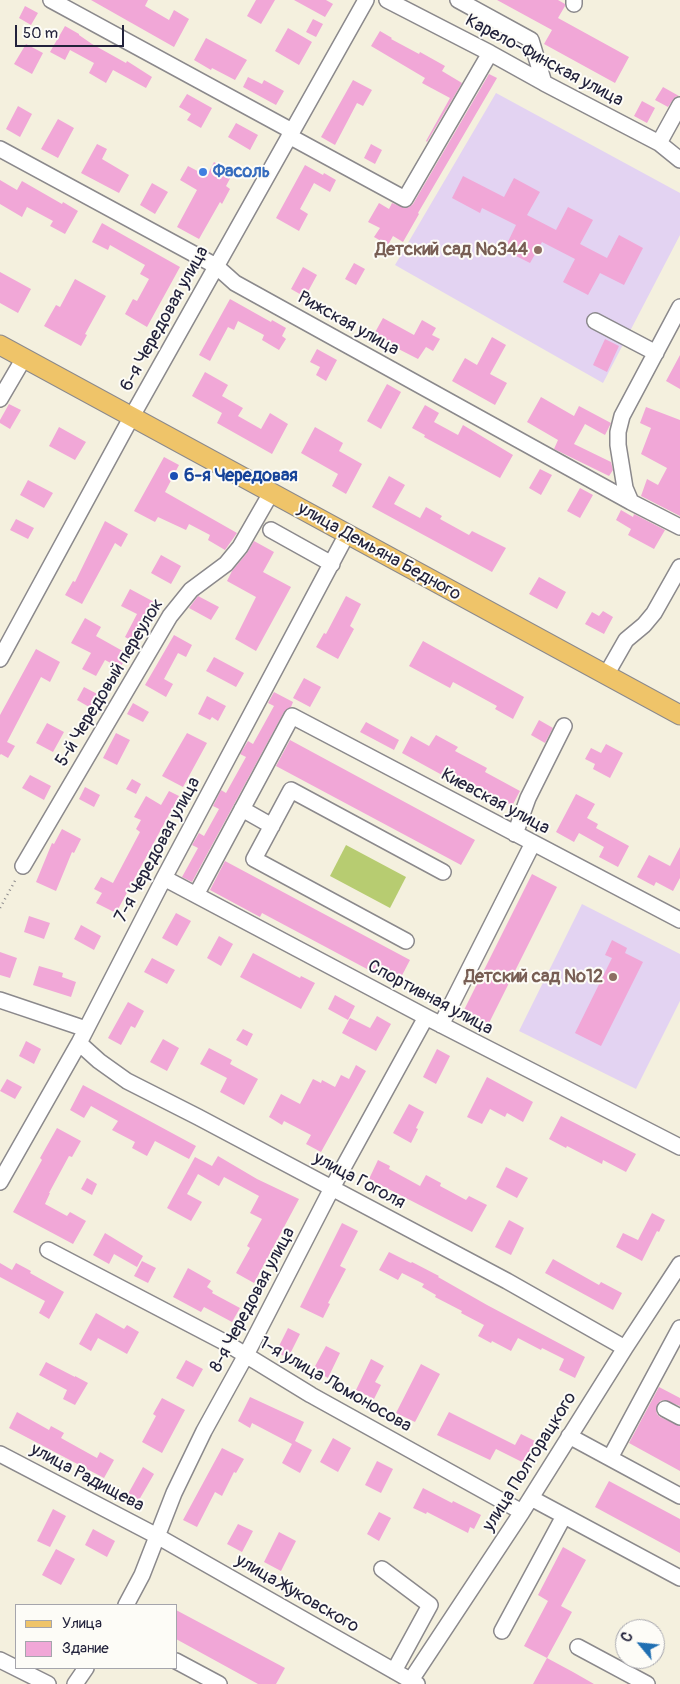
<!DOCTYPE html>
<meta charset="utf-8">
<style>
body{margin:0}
#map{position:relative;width:680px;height:1684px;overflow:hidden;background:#f4f0de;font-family:Pangolin,sans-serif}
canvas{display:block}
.legend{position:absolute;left:15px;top:1604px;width:162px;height:65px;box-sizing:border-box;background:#fdfcf7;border:1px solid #a5a5ac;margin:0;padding:6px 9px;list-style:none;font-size:15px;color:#22223b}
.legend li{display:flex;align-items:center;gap:10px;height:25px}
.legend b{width:25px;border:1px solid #a5a5ac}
.north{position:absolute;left:615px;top:1619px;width:50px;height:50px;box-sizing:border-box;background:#fdfcf7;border:1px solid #a5a5ac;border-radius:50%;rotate:298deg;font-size:14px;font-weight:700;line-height:20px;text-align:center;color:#22223b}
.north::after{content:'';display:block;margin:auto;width:18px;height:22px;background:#1f6fb2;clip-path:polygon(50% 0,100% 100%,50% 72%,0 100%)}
.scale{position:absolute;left:15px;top:25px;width:109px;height:22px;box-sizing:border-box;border:2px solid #22223b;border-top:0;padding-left:6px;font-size:15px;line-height:18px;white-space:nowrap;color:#22223b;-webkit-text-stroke:4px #fdfcf7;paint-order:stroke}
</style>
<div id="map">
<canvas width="680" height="1684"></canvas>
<ul class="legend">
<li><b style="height:6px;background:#efc469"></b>Улица</li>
<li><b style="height:14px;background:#f1a7d7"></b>Здание</li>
</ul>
<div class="north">С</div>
<div class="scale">50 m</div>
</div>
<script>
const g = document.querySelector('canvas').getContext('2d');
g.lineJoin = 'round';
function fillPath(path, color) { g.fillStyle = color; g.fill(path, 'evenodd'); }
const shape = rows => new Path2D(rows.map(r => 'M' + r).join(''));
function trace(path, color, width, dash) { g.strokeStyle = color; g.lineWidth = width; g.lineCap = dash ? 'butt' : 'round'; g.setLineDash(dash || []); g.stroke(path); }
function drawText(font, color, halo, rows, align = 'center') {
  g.font = font + ' Pangolin,sans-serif'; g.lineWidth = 4; g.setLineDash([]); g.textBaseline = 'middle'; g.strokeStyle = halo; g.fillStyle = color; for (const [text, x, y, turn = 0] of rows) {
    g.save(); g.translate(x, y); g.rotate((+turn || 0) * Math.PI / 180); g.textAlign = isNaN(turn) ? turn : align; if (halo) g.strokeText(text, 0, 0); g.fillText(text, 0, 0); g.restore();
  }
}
const built = shape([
 [496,93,680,193,680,235,603,383,395,265],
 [582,904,680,954,680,1001,636,1089,519,1031]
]);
const green = shape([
 [346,845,406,877,390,908,330,876]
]);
const building = shape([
 [91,0,148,0,145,6,169,20,174,10,189,19,174,47],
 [256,0,275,0,261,24,247,16],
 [294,0,326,0,333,4,325,17],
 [497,0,558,0,565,4,565,6,558,18,629,57,615,83,544,44,552,30],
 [25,6,38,13,31,25,19,18],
 [313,19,323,24,316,37,306,32],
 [65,26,79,34,79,35,92,44,126,63,127,61,152,77,146,88,113,70,106,83,89,73,94,63,70,50,65,60,50,52],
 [288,28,312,42,299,65,275,51],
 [380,31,392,38,391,39,419,54,420,52,445,66,442,71,462,83,427,142,426,141,450,98,422,83,425,78,371,46],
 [206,38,247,60,235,80,212,68,211,70,194,60],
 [26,44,43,53,32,74,14,64],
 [489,74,497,78,418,213,419,214,403,242,393,236,388,245,374,237,380,228,368,222,379,203,389,209,392,203,405,208,409,207,413,204],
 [248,77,262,84,264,80,284,91,276,105,243,87],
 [353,80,372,90,363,106,357,103,335,145,321,137],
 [663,87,679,96,675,97,668,107,655,100],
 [187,94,212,108,201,128,187,120,191,114,179,107],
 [642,101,655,108,647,123,634,116],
 [18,106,32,114,20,137,6,129],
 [58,119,74,128,58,158,41,149],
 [236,123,258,135,250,150,228,137],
 [97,144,107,149,102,159,129,175,119,193,81,173],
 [371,144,382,150,375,164,364,158],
 [214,162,233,173,226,186,230,189,222,204,220,202,199,239,177,227,197,190,180,180,188,166,207,176],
 [305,165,323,175,324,173,336,180,330,192,314,183,300,209,308,214,299,231,276,218],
 [463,176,504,197,514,178,540,192,527,215,556,230,568,207,593,220,580,244,607,258,619,235,643,248,624,285,600,273,588,295,563,282,575,259,542,242,530,263,504,250,516,225,482,208,480,213,452,198],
 [0,180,17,190,22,181,62,204,63,202,78,211,65,234,50,226,53,221,27,207,22,217,0,204],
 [152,183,168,192,155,214,140,205],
 [102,223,180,267,147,327,125,314,133,299,137,301,149,279,140,274,145,265,110,245,108,250,92,242],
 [354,263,365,269,356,285,345,279],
 [303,267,317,275,305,297,291,289],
 [0,272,31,289,18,313,0,303],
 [75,279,106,296,85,334,87,335,81,346,44,326,56,305,60,307],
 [230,299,271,322,272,320,286,328,282,336,286,339,279,350,262,340,264,335,238,321,234,330,228,327,210,361,199,355],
 [383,318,414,335,422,320,436,328,432,335,440,339,433,351,426,347,418,359,373,336],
 [492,337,506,345,490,374,507,383,495,405,452,381,465,358,477,365],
 [605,339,619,346,607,372,593,365],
 [317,349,337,360,326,381,316,375,320,367,310,362],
 [680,355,680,389,666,381],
 [205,372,228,385,222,396,243,408,238,416,261,429,270,413,288,424,272,454,217,423,222,413,192,396],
 [387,384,401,392,381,429,367,421],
 [541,397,574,416,579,406,611,423,605,435,585,424,574,444,611,462,613,470,609,476,554,449,558,440,527,422],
 [9,404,21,410,10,429,0,423,0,420],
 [425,405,439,413,434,422,458,435,463,425,513,455,500,478,424,437,425,435,412,428],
 [646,407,680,420,680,516,641,496,647,479,658,485,667,468,641,454,651,428,640,423],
 [59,427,86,442,75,460,49,446],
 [315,427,343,443,339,451,362,464,346,494,332,486,338,474,301,453],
 [164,457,179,465,165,492,237,533,225,550,208,540,210,535,189,524,186,530,158,517,155,522,134,511],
 [540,469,552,475,541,495,529,488],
 [389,476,405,485,394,504,420,518,426,507,442,516,440,519,469,535,472,531,506,548,492,572,372,507],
 [28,480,53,493,44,508,20,495],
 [580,488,593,495,580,518,567,511],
 [621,510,633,517,634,514,665,530,654,549,628,535,631,529,616,520],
 [16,519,34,528,28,539,10,530],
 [105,521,128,534,121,547,115,543,82,604,65,595,73,581,75,582],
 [254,541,274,552,263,572,291,587,256,651,235,639,256,597,227,581,232,571,247,553],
 [161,555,181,566,171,584,151,573],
 [539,577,566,592,557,609,529,594],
 [130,589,156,603,136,643,125,637,137,614,121,606],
 [198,596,219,607,211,620,189,608],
 [346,596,361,604,350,626,354,629,338,659,316,647,324,633,326,634],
 [603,611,613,617,604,634,585,624,592,612,599,616],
 [85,618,101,627,96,636,128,654,120,668,105,660,96,676,82,669,91,653,71,643],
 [174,635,192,645,186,657,178,653,164,679,173,684,166,697,145,685],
 [423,641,524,697,513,719,495,709,497,706,453,682,450,688,409,666],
 [36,649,60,662,50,682,41,677,7,742,15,746,8,758,1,754,0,755,0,715],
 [214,657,244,673,236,687,206,671],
 [304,678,321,687,310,707,293,698],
 [84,687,103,697,96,711,77,700],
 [274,692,293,702,291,707,284,712,192,882,182,877,198,848,192,845,199,833,204,836,219,809,213,806,221,790,226,793,246,757,240,754,248,741,253,744,274,706,268,703],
 [207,696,226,706,218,721,212,717,210,720,198,714],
 [133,703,149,712,143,722,127,714],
 [539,720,553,728,545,743,531,735],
 [366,722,399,740,394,750,360,732],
 [47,723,64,732,53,752,36,743],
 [116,733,130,740,117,765,103,758],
 [187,733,207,743,183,787,162,776],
 [436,735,458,747,455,751,487,768,485,772,520,791,512,806,477,787,475,789,444,772,442,775,402,753,411,736,429,746],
 [290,740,475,840,461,865,276,766],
 [606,744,623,753,610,778,593,769,595,764,585,759,591,748,601,753],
 [30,775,51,786,44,800,22,788],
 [132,779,141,784,136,794,126,789],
 [85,787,100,795,94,807,79,799],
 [169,791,179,796,116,913,96,903,102,893,94,889,101,877,113,883,140,832,136,829,141,820,134,817,146,796,161,805],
 [576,794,595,804,587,818,598,824,596,828,629,846,618,867,599,857,604,847,579,833,574,842,556,832],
 [62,829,81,839,74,853,72,852,56,891,36,882,52,843,54,844],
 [680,847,680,878,673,891,656,882,654,886,637,877,649,855,670,866],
 [225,861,410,960,397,985,262,913,260,917,210,890],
 [532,874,557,887,488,1025,463,1012],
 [176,913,191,921,177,946,162,938],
 [29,916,50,923,44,939,24,932],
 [81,925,101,936,94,950,74,939],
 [219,936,233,944,221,966,207,958],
 [612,940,627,948,625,953,643,962,601,1046,575,1033,612,958,605,955],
 [0,952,17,958,10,978,0,975],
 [253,953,300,978,301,976,315,983,301,1009,240,977],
 [152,958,175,970,167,984,144,972],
 [39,966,63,973,62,977,76,982,71,997,33,985],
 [335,995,355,1006,348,1020,328,1009],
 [128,1002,144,1011,135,1028,131,1026,121,1045,108,1038],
 [377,1016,391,1024,376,1051,342,1033,350,1018,370,1028],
 [243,1029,253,1034,247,1046,236,1040],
 [163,1039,179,1048,167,1071,150,1062],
 [26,1041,41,1049,34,1064,19,1056],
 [209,1048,232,1060,230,1064,258,1079,244,1105,220,1092,227,1078,200,1064],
 [437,1049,450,1056,436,1084,423,1077],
 [356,1065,366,1071,321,1152,306,1144,311,1135,284,1121,282,1125,269,1117,281,1094,300,1104,313,1079,321,1083,322,1080,335,1087,341,1075,349,1079],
 [487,1077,533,1102,523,1122,507,1113,505,1117,490,1109,482,1124,467,1117],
 [7,1079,22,1087,15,1099,0,1091],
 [83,1085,196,1146,189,1159,155,1141,147,1156,132,1148,135,1142,112,1130,118,1121,91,1106,84,1118,70,1110],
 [409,1104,424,1112,416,1128,418,1129,411,1143,393,1133],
 [561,1116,636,1154,626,1172,603,1160,602,1164,567,1146,566,1148,549,1139],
 [57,1128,81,1141,72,1157,69,1156,49,1193,50,1193,45,1204,67,1216,70,1212,86,1221,73,1244,13,1212,42,1160,40,1158],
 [218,1156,257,1179,299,1199,254,1283,236,1273,250,1248,247,1246,262,1219,250,1213,259,1196,224,1177,219,1186,198,1174,187,1194,202,1202,191,1221,167,1208,195,1157,212,1166],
 [378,1160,390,1166,389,1169,420,1186,426,1175,441,1183,440,1186,466,1200,469,1196,487,1205,472,1232,369,1179],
 [506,1167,528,1178,517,1198,496,1187],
 [87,1178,97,1184,92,1195,81,1189],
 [652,1213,665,1220,659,1232,657,1231,642,1261,616,1247,623,1233,638,1240],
 [509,1220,524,1228,511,1255,495,1247],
 [342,1223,358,1231,340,1266,346,1269,328,1303,330,1304,323,1318,300,1307],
 [105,1233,143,1256,137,1267,114,1254,109,1264,93,1255],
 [389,1252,411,1263,412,1262,439,1276,438,1277,487,1305,585,1357,575,1378,559,1370,564,1359,542,1348,541,1350,518,1338,511,1351,492,1341,491,1343,478,1336,484,1325,461,1313,462,1311,435,1297,436,1295,422,1287,424,1284,402,1273,398,1280,379,1270],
 [553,1259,599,1285,601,1282,622,1293,613,1310,545,1273],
 [142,1261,156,1268,148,1283,134,1276],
 [0,1263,12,1270,16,1263,31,1271,30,1273,64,1292,49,1319,39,1313,45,1301,0,1277],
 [188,1268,211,1281,207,1287,213,1291,212,1293,240,1308,232,1322,204,1307,201,1312,173,1297],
 [96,1313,124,1329,127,1325,139,1332,127,1354,98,1338,91,1351,79,1344],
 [288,1328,300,1334,288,1358,276,1352],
 [326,1346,340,1353,328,1378,313,1370],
 [371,1359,384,1366,375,1382,381,1385,374,1399,356,1390],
 [186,1360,203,1369,193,1387,176,1378],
 [46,1362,75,1377,75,1376,88,1383,75,1405,63,1399,67,1390,39,1375],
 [421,1364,440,1374,415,1422,396,1413],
 [659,1387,680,1398,680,1406,664,1400,660,1401,656,1409,657,1414,660,1417,680,1426,680,1471,629,1443],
 [250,1397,304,1422,295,1441,312,1450,300,1473,282,1463,292,1444,252,1423,250,1428,238,1421],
 [162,1398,185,1410,162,1453,142,1442,156,1416,153,1414],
 [17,1412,49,1430,51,1426,64,1433,61,1438,97,1458,100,1452,114,1460,104,1478,9,1428],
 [449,1412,515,1445,521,1434,535,1441,524,1463,496,1449,490,1460,437,1435],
 [333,1438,351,1448,338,1472,320,1462],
 [222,1448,244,1459,236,1473,234,1472,222,1496,215,1492,197,1527,183,1520],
 [377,1461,393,1469,381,1493,365,1485],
 [143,1467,154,1474,139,1500,128,1494],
 [609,1481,680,1519,680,1553,595,1507],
 [423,1488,452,1503,453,1501,481,1515,474,1529,470,1527,468,1533,427,1512,426,1514,413,1508],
 [53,1509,66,1516,50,1547,37,1541],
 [379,1512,391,1518,379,1541,367,1534],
 [238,1524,253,1531,242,1552,227,1544],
 [93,1529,115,1541,107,1557,85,1545],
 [279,1532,296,1541,281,1571,264,1562],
 [563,1547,586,1560,561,1606,572,1612,547,1658,524,1646,548,1601,538,1595],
 [56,1549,75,1559,61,1585,42,1575],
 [176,1610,285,1668,276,1684,258,1684,176,1639],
 [547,1658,573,1672,594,1684,533,1684]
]);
const path = shape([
 [0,908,16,879]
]);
const minor = shape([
 [51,0,292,131],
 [387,0,490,53,544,83,659,143,680,160],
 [458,0,531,40,544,83],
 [574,4,574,0],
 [289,136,405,199,490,53],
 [659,143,680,105],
 [0,149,216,266,235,283,631,502,680,527],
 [595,321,656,353],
 [0,399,24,358],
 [631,502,625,488,618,445,618,432,622,416,680,307],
 [271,530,332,564],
 [0,659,131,418,366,0],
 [606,675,626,640,644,625,654,613,680,567],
 [242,809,272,826],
 [515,834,528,798,564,726],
 [23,866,170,616,191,590,226,564,240,547,271,493],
 [164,878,426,1017,680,1147],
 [196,895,292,716,680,920],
 [406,941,254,859,291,790,443,872],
 [0,1000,86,1029],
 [441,1025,533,843],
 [79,1043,99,1061,127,1081,198,1117,507,1281,625,1348],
 [0,1182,79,1043,164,878,347,534],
 [48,1250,226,1343,311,1395,522,1512],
 [665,1409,680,1417],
 [569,1436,680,1496],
 [0,1454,157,1536,417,1684],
 [610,1458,680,1328],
 [531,1498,680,1578],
 [382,1569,430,1605,394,1671],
 [126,1605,142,1575,174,1493,204,1431,246,1355,332,1188,426,1017],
 [502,1631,564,1516],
 [578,1647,647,1684],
 [0,1660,48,1684],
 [176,1661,219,1684],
 [411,1680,522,1512,625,1348,680,1264],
 [75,1684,86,1668]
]);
const major = shape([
 [0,345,680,715]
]);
const markers = [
 [203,172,5,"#3f7fe0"],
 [538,250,5,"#8d6e63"],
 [174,476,5,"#1a4fb4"],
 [613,977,5,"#8d6e63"]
];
const streetNames = [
 ["Карело-Финская улица",544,61,28],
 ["6-я Чередовая улица",165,319,-61],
 ["Рижская улица",348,324,29],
 ["улица Демьяна Бедного",379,552,29],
 ["5-й Чередовый переулок",110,683,-59],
 ["Киевская улица",495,802,28],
 ["7-я Чередовая улица",158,850,-62],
 ["Спортивная улица",430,998,28],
 ["улица Гоголя",359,1181,28],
 ["8-я Чередовая улица",253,1300,-62],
 ["1-я улица Ломоносова",335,1385,30],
 ["улица Полторацкого",530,1462,-58],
 ["улица Радищева",87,1478,28],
 ["улица Жуковского",297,1594,30]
];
const shopNames = [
 ["Фасоль",213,172]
];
const educationNames = [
 ["Детский сад №344",528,250],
 ["Детский сад №12",603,977]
];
const transitNames = [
 ["6-я Чередовая",184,476]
];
fillPath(built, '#e3d3f2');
fillPath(green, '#b7cc71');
fillPath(building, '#f1a7d7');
trace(minor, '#8b898c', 18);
trace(major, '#8b898c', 21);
trace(path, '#8b898c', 2.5, [1, 4]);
trace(minor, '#fff', 15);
trace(major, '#efc469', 19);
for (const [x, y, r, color] of markers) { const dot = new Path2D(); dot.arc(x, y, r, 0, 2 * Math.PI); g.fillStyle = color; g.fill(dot); trace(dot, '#fdfcf7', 2); }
drawText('18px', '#22223b', '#fdfcf7', streetNames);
drawText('bold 18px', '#366cbe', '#fdfcf7', shopNames, 'left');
drawText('bold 18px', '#785e54', '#fdfcf7', educationNames, 'right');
drawText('bold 18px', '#164399', '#fdfcf7', transitNames, 'left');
</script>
